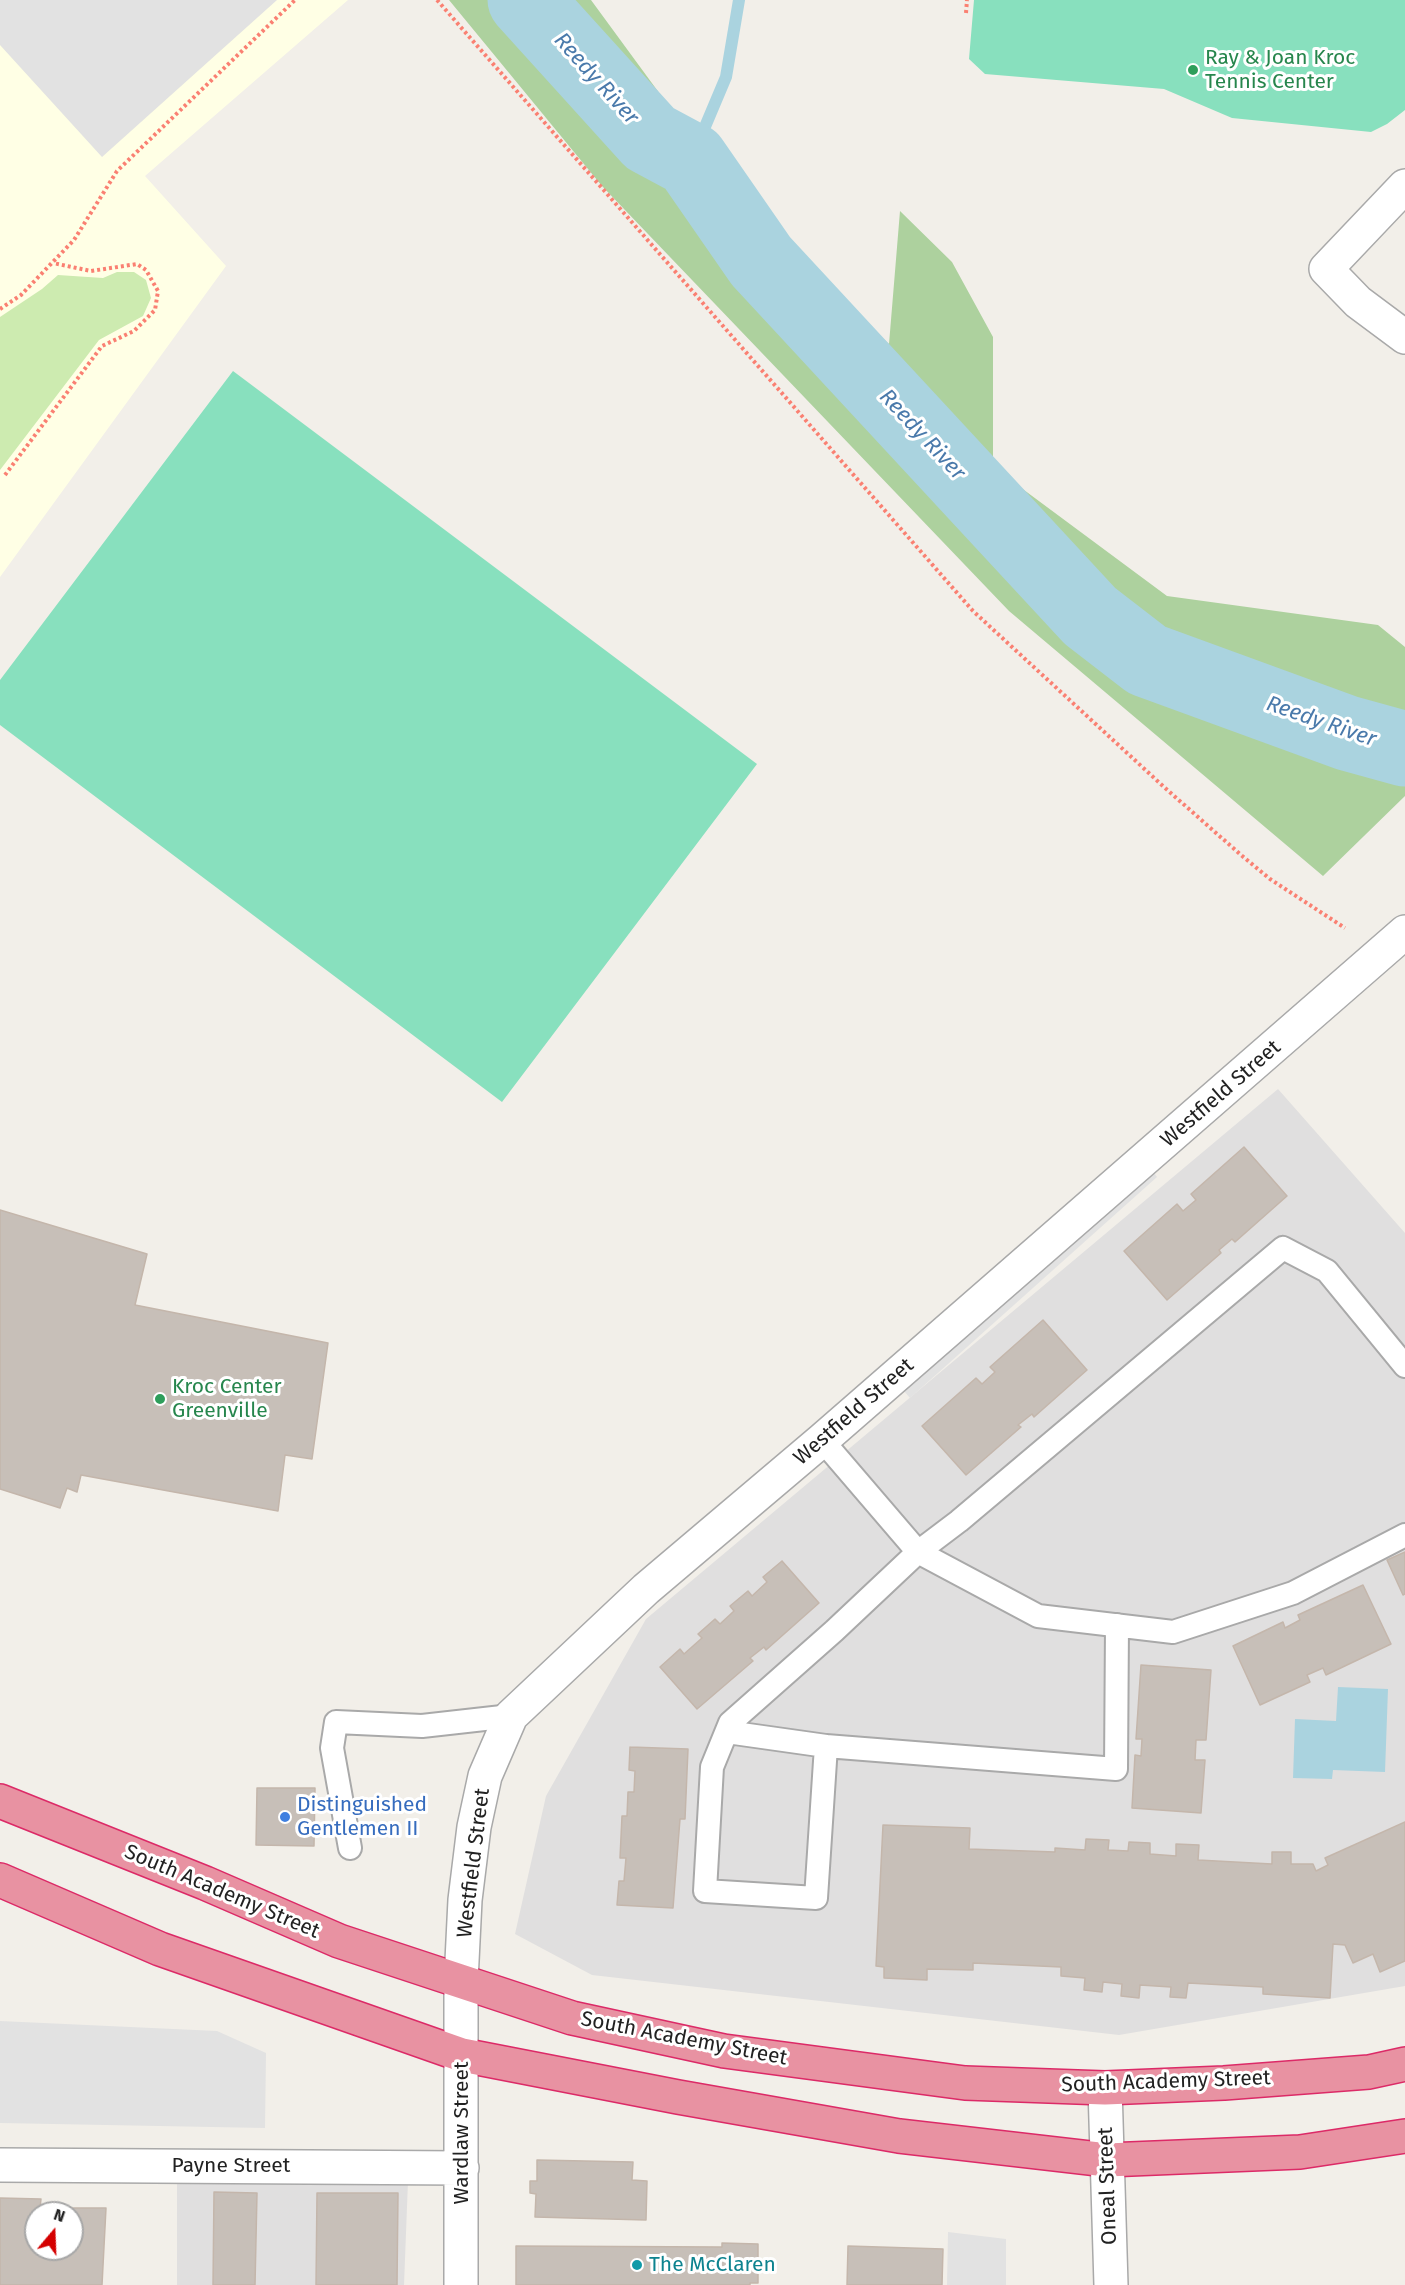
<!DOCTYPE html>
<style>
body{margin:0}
#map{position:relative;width:1405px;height:2285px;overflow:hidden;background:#f2efe9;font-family:"Fira Sans",sans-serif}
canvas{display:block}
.north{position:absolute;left:24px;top:2201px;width:60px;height:60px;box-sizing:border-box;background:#fff;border:2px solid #a7a7a7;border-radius:50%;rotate:19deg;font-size:16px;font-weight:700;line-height:24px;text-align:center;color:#222}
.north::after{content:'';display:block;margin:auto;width:21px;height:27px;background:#d40000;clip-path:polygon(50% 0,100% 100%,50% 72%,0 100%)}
</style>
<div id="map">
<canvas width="1405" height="2285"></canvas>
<div class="north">N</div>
</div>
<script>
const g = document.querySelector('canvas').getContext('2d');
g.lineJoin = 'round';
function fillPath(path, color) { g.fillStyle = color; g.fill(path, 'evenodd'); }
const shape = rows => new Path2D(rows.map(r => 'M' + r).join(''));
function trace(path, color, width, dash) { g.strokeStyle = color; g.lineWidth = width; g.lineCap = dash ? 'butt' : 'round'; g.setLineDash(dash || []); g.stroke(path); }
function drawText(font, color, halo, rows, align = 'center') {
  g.font = font + ' "Fira Sans",sans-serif'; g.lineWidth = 6; g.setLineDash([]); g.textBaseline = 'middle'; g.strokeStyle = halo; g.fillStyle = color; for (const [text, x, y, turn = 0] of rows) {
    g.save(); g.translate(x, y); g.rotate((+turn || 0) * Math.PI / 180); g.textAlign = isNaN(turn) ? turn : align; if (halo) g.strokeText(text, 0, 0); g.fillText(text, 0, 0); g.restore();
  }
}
const residential = shape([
 [1278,1089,1405,1233,1405,1986,1119,2035,592,1975,515,1934,546,1796,646,1619],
 [177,2176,408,2181,404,2285,177,2285]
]);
const education = shape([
 [0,0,348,0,145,176,226,266,0,577]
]);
const grass = shape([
 [117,272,134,272,146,280,151,298,143,316,99,340,0,470,0,317,42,289,58,275,103,278]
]);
const forest = shape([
 [449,0,591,0,742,206,889,344,900,211,952,262,993,337,993,467,1167,596,1378,625,1405,647,1405,796,1323,876,1009,611,602,186]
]);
const pitch = shape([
 [974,0,1405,0,1405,110,1387,124,1371,132,1232,118,1164,89,985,74,969,59],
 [233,371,757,764,502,1102,0,725,0,680]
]);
const parking = shape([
 [0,0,277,0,102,157,0,45],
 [1145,1160,1157,1177,910,1398,898,1384],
 [0,2021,217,2031,266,2053,265,2128,0,2123],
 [948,2232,1006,2239,1006,2285,947,2285]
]);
const water = shape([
 [1338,1687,1388,1689,1385,1772,1333,1770,1332,1779,1293,1778,1295,1719,1336,1721]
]);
const stream = shape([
 [691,160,726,77,739,0]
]);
const river = shape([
 [525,0,650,138,691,160,761,261,1090,616,1147,660,1347,733,1405,749]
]);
const building = shape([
 [1244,1147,1287,1196,1235,1242,1232,1239,1219,1250,1221,1253,1167,1300,1124,1251,1177,1204,1183,1211,1196,1200,1191,1194,1244,1147],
 [0,1210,147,1254,135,1305,328,1343,312,1459,285,1455,278,1511,81,1475,77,1492,67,1488,60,1508,0,1489,0,1210],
 [1043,1320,1087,1370,1034,1417,1032,1414,1018,1425,1021,1427,966,1475,922,1426,976,1378,982,1384,995,1372,990,1367,1043,1320],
 [1405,1552,1405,1594,1403,1595,1387,1560,1405,1552],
 [782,1561,819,1603,766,1650,764,1647,750,1658,753,1661,697,1709,660,1667,680,1649,684,1654,702,1638,698,1634,715,1619,720,1624,734,1611,730,1606,748,1591,752,1596,767,1582,763,1577,782,1561],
 [1363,1585,1391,1644,1326,1675,1323,1668,1307,1675,1310,1682,1260,1705,1233,1646,1283,1622,1285,1628,1300,1620,1298,1615,1363,1585],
 [1141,1665,1211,1670,1206,1740,1196,1740,1195,1760,1205,1760,1201,1813,1132,1808,1135,1755,1141,1756,1142,1739,1136,1739,1141,1665],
 [630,1747,688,1749,685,1819,680,1819,673,1908,617,1905,619,1881,624,1881,626,1858,620,1858,622,1816,627,1816,628,1792,634,1792,635,1771,629,1770,630,1747],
 [257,1788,315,1788,314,1846,256,1845,257,1788],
 [1405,1822,1405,1961,1380,1972,1373,1954,1353,1963,1345,1945,1333,1944,1330,1998,1263,1994,1263,1987,1188,1983,1186,1998,1170,1997,1171,1987,1140,1985,1139,1998,1121,1996,1122,1984,1103,1982,1102,1992,1084,1990,1085,1978,1061,1976,1061,1967,973,1963,973,1970,927,1969,927,1980,884,1978,884,1967,876,1966,883,1825,970,1828,969,1849,1055,1852,1055,1848,1085,1850,1086,1839,1109,1840,1108,1850,1128,1851,1129,1842,1150,1843,1150,1854,1176,1856,1176,1844,1199,1845,1198,1860,1272,1864,1272,1852,1291,1852,1291,1864,1313,1864,1316,1871,1328,1865,1325,1858,1405,1822],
 [537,2160,633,2162,632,2180,647,2181,646,2220,535,2217,536,2194,530,2193,530,2181,537,2181,537,2160],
 [214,2192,257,2193,255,2285,213,2285,214,2192],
 [317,2193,398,2193,397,2285,316,2285,317,2193],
 [0,2198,41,2199,40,2208,106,2208,102,2285,0,2285,0,2198],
 [36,2213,72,2213,72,2249,36,2249,36,2213],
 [722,2243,758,2244,758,2283,750,2283,750,2285,516,2285,516,2246,722,2247,722,2243],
 [848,2246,943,2249,942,2285,847,2285,848,2246]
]);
const path = shape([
 [437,0,973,611,1164,787,1241,855,1270,879,1345,928],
 [966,13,967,0],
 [0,309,21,295,74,240,117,171,295,0],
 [5,475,102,346,134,331,155,310,158,291,146,270,137,264,91,271,53,263]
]);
const lane = shape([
 [822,1440,918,1552,1038,1616,1173,1632,1293,1593,1405,1535],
 [1117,1625,1116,1769,826,1746,816,1898,705,1891,712,1767,730,1723,834,1631,918,1552,959,1521,1283,1248,1327,1271,1405,1366],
 [727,1732,826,1746],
 [350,1848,332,1748,336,1722,422,1726,511,1716]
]);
const street = shape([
 [1405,186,1326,269,1358,302,1405,337],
 [1105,2088,1111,2285],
 [0,2165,462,2168],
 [461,2285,461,1981,465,1900,474,1827,485,1776,511,1716,646,1589,822,1440,1405,932]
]);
const highway = shape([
 [0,1801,205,1883,339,1941,572,2018,724,2051,965,2083,1105,2088,1224,2083,1369,2072,1405,2064],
 [0,1880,160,1949,462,2055,678,2097,899,2136,1107,2160,1300,2152,1405,2136]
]);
const markers = [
 [1193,70,6,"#2e9e5b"],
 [160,1399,6,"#2e9e5b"],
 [285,1817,6,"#3f7fe0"],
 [637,2265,6,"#0f9aa8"]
];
const leisureNames = [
 ["Ray & Joan Kroc",1205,58],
 ["Tennis Center",1205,82],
 ["Kroc Center",172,1387],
 ["Greenville",172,1411]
];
const streetNames = [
 ["Westfield Street",1221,1094,-41],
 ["Westfield Street",854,1412,-41],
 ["Westfield Street",474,1863,-83],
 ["South Academy Street",222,1892,23],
 ["South Academy Street",684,2039,11],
 ["South Academy Street",1166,2082,-2],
 ["Wardlaw Street",462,2133,-90],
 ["Payne Street",231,2166],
 ["Oneal Street",1108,2186,-92]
];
const shopNames = [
 ["Distinguished",297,1805],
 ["Gentlemen II",297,1829]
];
const cultureNames = [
 ["The McClaren",649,2265]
];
const waterNames = [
 ["Reedy River",596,79,48],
 ["Reedy River",922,435,47],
 ["Reedy River",1321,722,19]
];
fillPath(residential, '#e0dfdf');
fillPath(education, '#ffffe5');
fillPath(grass, '#cdebb0');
fillPath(forest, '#add19e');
fillPath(pitch, '#88e0be');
fillPath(parking, '#e2e2e2');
fillPath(water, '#aad3df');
trace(stream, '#aad3df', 12);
trace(river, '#aad3df', 75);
fillPath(building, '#c7bfb8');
trace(building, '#c4b6ab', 1.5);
trace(lane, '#a9a9a9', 26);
trace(street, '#a9a9a9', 36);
trace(highway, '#dc2a67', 36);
trace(path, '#fa8072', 4, [3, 3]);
trace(lane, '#fff', 22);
trace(street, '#fff', 33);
trace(highway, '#e892a2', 33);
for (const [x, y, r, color] of markers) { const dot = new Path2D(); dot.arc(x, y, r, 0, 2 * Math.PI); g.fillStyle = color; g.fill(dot); trace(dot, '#fff', 2); }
drawText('21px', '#27864d', '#fff', leisureNames, 'left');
drawText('21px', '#222', '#fff', streetNames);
drawText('21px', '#366cbe', '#fff', shopNames, 'left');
drawText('21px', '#0d838f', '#fff', cultureNames, 'left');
drawText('italic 22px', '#4a7aab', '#fff', waterNames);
</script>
